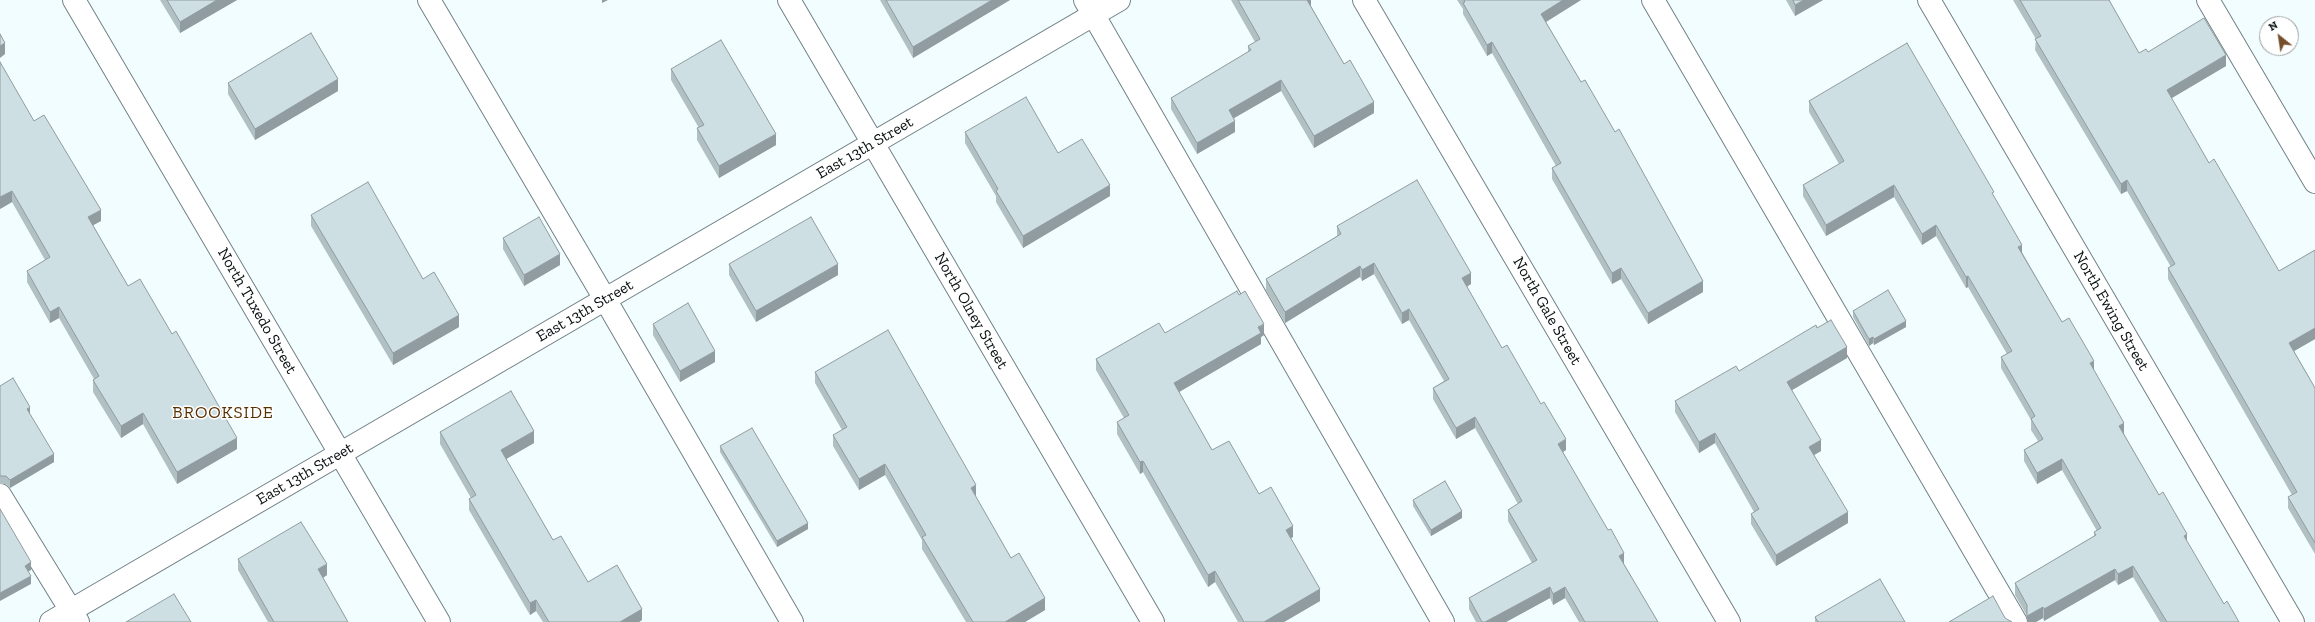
<!DOCTYPE html>
<style>
body{margin:0}
#map{position:relative;width:2315px;height:622px;overflow:hidden;background:#f2fdff;font-family:"Zilla Slab",serif}
canvas{display:block}
.north{position:absolute;left:2259px;top:16px;width:40px;height:40px;box-sizing:border-box;background:#fff;border:1px solid #9c9f9f;border-radius:50%;rotate:330deg;font-size:11px;font-weight:700;line-height:16px;text-align:center;color:#080e0f}
.north::after{content:'';display:block;margin:auto;width:14px;height:18px;background:#754f2c;clip-path:polygon(50% 0,100% 100%,50% 72%,0 100%)}
</style>
<div id="map">
<canvas width="2315" height="622"></canvas>
<div class="north">N</div>
</div>
<script>
const g = document.querySelector('canvas').getContext('2d');
g.lineJoin = 'round';
const shape = rows => new Path2D(rows.map(r => 'M' + r).join(''));
function trace(path, color, width, dash) { g.strokeStyle = color; g.lineWidth = width; g.lineCap = dash ? 'butt' : 'round'; g.setLineDash(dash || []); g.stroke(path); }
function fillPath(path, color) { g.fillStyle = color; g.fill(path, 'evenodd'); }
function drawText(font, color, halo, rows, align = 'center') {
  g.font = font + ' "Zilla Slab",serif'; g.lineWidth = 3; g.setLineDash([]); g.textBaseline = 'middle'; g.strokeStyle = halo; g.fillStyle = color; for (const [text, x, y, turn = 0] of rows) {
    g.save(); g.translate(x, y); g.rotate((+turn || 0) * Math.PI / 180); g.textAlign = isNaN(turn) ? turn : align; if (halo) g.strokeText(text, 0, 0); g.fillText(text, 0, 0); g.restore();
  }
}
const minor = shape([
 [74,0,439,622],
 [429,0,605,299,792,622],
 [789,0,1153,622],
 [1085,0,1443,622],
 [1364,0,1729,622],
 [1653,0,2016,622],
 [1929,0,2293,622],
 [2208,0,2315,182],
 [0,495,78,622],
 [51,622,1119,0]
]);
const wall = shape([
 [160,0,237,0,180,33],
 [880,0,1010,0,913,58],
 [1231,0,1311,0,1311,6,1344,64,1374,113,1314,148,1281,91,1234,118,1235,132,1197,154,1171,109,1171,98,1248,52,1248,46,1255,42],
 [1457,0,1581,0,1546,22,1703,292,1648,324,1621,279,1612,284,1552,179,1552,168,1556,166,1492,53,1487,56,1463,14,1463,9],
 [1786,0,1823,0,1795,16],
 [2013,0,2109,0,2139,53,2148,52,2226,66,2171,98,2209,163,2279,271,2315,250,2315,339,2294,351,2315,388,2315,554,2288,508,2288,497,2292,495,2168,279,2168,268,2171,267,2127,191,2121,194,2035,50,2036,39],
 [671,69,776,145,719,178,697,140,697,128,699,128,671,80],
 [228,83,338,91,255,140,228,94],
 [1809,101,1994,197,2022,252,2062,322,2094,371,2124,434,2159,495,2224,604,2239,622,2160,622,2133,577,2118,585,2115,580,2044,621,2043,618,2036,622,2027,622,2027,616,2015,595,2015,583,2094,536,2094,532,2097,531,2062,470,2037,484,2024,461,2024,450,2038,441,2031,430,2031,420,2001,368,2001,357,2007,354,1968,287,1966,288,1936,236,1922,245,1894,197,1826,236,1803,196,1803,185,1839,164,1809,112],
 [34,121,101,221,93,225,128,286,237,449,177,484,143,424,121,438,93,392,93,380,94,379,59,318,50,323,27,282,27,271,45,260,12,202,0,209],
 [965,132,1058,153,1110,196,1023,248,996,202,996,196,965,143],
 [311,215,423,279,459,327,393,365,311,226],
 [1337,226,1471,284,1467,287,1502,348,1566,450,1563,452,1624,564,1658,622,1579,622,1565,598,1553,605,1550,598,1506,622,1476,622,1469,609,1469,598,1532,563,1508,521,1508,510,1518,504,1475,428,1456,439,1433,399,1433,388,1444,381,1409,320,1402,324,1374,274,1362,281,1360,277,1285,323,1266,290,1266,279,1337,236],
 [503,238,560,265,524,286,503,249],
 [729,264,838,275,756,322,729,275],
 [1239,295,1264,335,1261,337,1261,344,1179,392,1212,450,1259,494,1293,537,1291,538,1320,601,1284,622,1238,622,1215,582,1208,587,1143,472,1140,474,1117,434,1117,422,1124,418,1096,370,1096,359,1165,333],
 [1853,311,1906,327,1874,345,1873,343,1869,346,1853,317],
 [653,324,715,362,680,382,653,335],
 [1817,328,1847,358,1792,390,1821,451,1814,455,1848,523,1776,566,1751,524,1751,514,1754,512,1715,443,1699,453,1675,412,1675,401,1739,371],
 [815,372,976,497,1011,558,1045,610,1025,622,966,622,922,549,922,540,885,475,859,490,833,446,833,435,842,430,815,383],
 [0,386,30,414,54,462,10,488,6,484,0,484],
 [440,432,534,443,506,459,553,540,588,582,642,620,639,622,543,622,536,611,530,615,469,510,469,499,471,498,440,444],
 [720,446,808,529,777,547,720,452],
 [1413,500,1462,518,1431,536,1413,506],
 [238,559,327,575,323,578,348,622,268,622,238,570],
 [1815,617,1905,622,1815,622]
]);
const shadedWall = shape([
 [217,0,237,0,180,33,180,22],
 [602,0,608,0,602,3],
 [992,0,1010,0,913,58,913,47],
 [1306,0,1311,0,1311,6],
 [1563,0,1581,0,1541,25,1541,14],
 [1804,0,1823,0,1795,16,1795,5],
 [1492,42,1492,53,1487,56,1487,45],
 [5,43,5,54,0,58,0,46],
 [2226,55,2226,66,2167,101,2167,90],
 [338,79,338,91,255,140,255,129],
 [1281,80,1281,91,1229,121,1229,110],
 [1374,102,1374,113,1314,148,1314,136],
 [1235,121,1235,132,1197,154,1197,143],
 [776,134,776,145,719,178,719,166],
 [2127,180,2127,191,2121,194,2121,184],
 [1110,185,1110,196,1023,248,1023,236],
 [1894,185,1894,197,1826,236,1826,225],
 [12,191,12,202,0,209,0,197],
 [101,210,101,221,88,228,88,217],
 [1936,225,1936,236,1922,245,1922,234],
 [2022,245,2022,256,2018,247],
 [560,254,560,265,524,286,524,275],
 [1374,263,1374,274,1362,281,1362,270],
 [838,264,838,275,756,322,756,311],
 [1360,266,1360,277,1285,323,1285,312],
 [1621,268,1621,279,1612,284,1612,273],
 [1471,273,1471,284,1462,289,1462,278],
 [1968,276,1968,287,1966,288,1966,277],
 [1703,281,1703,292,1648,324,1648,313],
 [59,307,59,318,50,323,50,312],
 [1409,309,1409,320,1402,324,1402,313],
 [459,315,459,327,393,365,393,353],
 [1906,321,1906,327,1874,345,1874,339],
 [1264,324,1264,335,1261,337,1261,344,1174,395,1174,383],
 [2315,328,2315,339,2289,354,2289,343],
 [1873,337,1873,343,1869,346,1869,339],
 [1847,347,1847,358,1787,393,1787,382],
 [715,351,715,362,680,382,680,371],
 [2094,361,2094,372,2090,363],
 [30,407,30,415,27,409],
 [143,413,143,424,121,438,121,426],
 [1475,417,1475,428,1456,439,1456,428],
 [2124,423,2124,434,2119,437,2119,426],
 [534,431,534,443,501,462,501,450],
 [1715,433,1715,443,1699,453,1699,442],
 [237,438,237,449,177,484,177,472],
 [1566,439,1566,450,1558,455,1558,444],
 [1821,440,1821,451,1809,458,1809,447],
 [54,454,54,462,10,488,10,480],
 [2062,459,2062,470,2037,484,2037,473],
 [1143,461,1143,472,1140,474,1140,462],
 [885,464,885,475,859,490,859,479],
 [976,485,976,497,971,488],
 [1462,511,1462,518,1431,536,1431,530],
 [1848,512,1848,523,1776,566,1776,555],
 [808,523,808,529,777,547,777,541],
 [1293,526,1293,537,1286,541,1286,530],
 [2187,534,2187,546,2184,536],
 [1624,553,1624,564,1619,556],
 [31,562,31,570,25,574,25,566],
 [327,564,327,575,318,581,318,569],
 [2133,566,2133,577,2118,585,2118,574],
 [2115,569,2115,580,2044,621,2044,609],
 [1215,571,1215,582,1208,587,1208,575],
 [31,576,31,584,0,601,0,593],
 [1550,587,1550,598,1506,622,1485,622],
 [1565,587,1565,598,1553,605,1553,594],
 [1320,589,1320,601,1284,622,1264,622],
 [1045,598,1045,610,1025,622,1005,622],
 [536,600,536,611,530,615,530,603],
 [2043,607,2043,618,2036,622,2027,622,2027,616],
 [642,609,642,620,639,622,620,622]
]);
const building = shape([
 [167,0,217,0,180,22,167,0],
 [886,0,992,0,913,47,886,0],
 [1238,0,1307,0,1344,64,1350,60,1374,102,1314,136,1281,80,1229,110,1235,121,1197,143,1171,98,1251,50,1248,46,1260,39,1238,0],
 [1464,0,1563,0,1541,14,1581,82,1585,80,1615,132,1619,129,1703,281,1648,313,1621,268,1612,273,1552,168,1561,163,1492,42,1487,45,1463,3,1465,2,1464,0],
 [1793,0,1804,0,1795,5,1793,0],
 [2020,0,2109,0,2139,53,2146,49,2148,52,2204,18,2226,55,2167,90,2209,163,2214,159,2279,271,2315,250,2315,328,2289,343,2315,388,2315,543,2288,497,2297,492,2168,268,2175,264,2127,180,2121,184,2035,39,2041,36,2020,0],
 [311,33,338,79,255,129,228,83,311,33],
 [0,34,5,43,0,46,0,34],
 [721,40,776,134,719,166,697,128,704,125,671,69,721,40],
 [1907,43,1994,192,1992,193,2022,245,2018,247,2062,322,2069,318,2094,361,2090,363,2124,423,2119,426,2159,495,2163,492,2187,534,2184,536,2224,604,2227,601,2239,622,2167,622,2133,566,2118,574,2115,569,2044,609,2043,607,2027,616,2027,605,2015,583,2096,535,2094,532,2101,528,2062,459,2037,473,2024,450,2043,439,2031,419,2035,416,2001,357,2012,351,1968,276,1966,277,1936,225,1922,234,1894,185,1826,225,1803,185,1844,161,1809,101,1907,43],
 [0,62,34,121,44,115,101,210,88,217,128,286,140,279,172,334,176,331,237,438,177,472,143,413,121,426,93,380,99,376,59,307,50,312,27,271,50,257,12,191,0,197,0,62],
 [1026,97,1058,153,1082,139,1110,185,1023,236,996,191,998,189,965,132,1026,97],
 [1417,180,1471,273,1462,278,1502,348,1507,345,1541,404,1544,402,1566,439,1558,444,1608,530,1611,529,1624,553,1619,556,1658,622,1585,622,1565,587,1553,594,1550,587,1485,622,1482,622,1469,598,1537,560,1508,510,1522,501,1475,417,1456,428,1433,388,1449,379,1409,309,1402,313,1374,263,1362,270,1360,266,1285,312,1266,279,1341,234,1337,226,1417,180],
 [368,182,423,279,434,272,459,315,393,353,311,215,368,182],
 [539,217,560,254,524,275,503,238,539,217],
 [811,217,838,264,756,311,729,264,811,217],
 [1888,290,1906,321,1874,339,1873,337,1869,339,1853,311,1888,290],
 [1237,291,1239,295,1245,291,1264,324,1258,327,1261,333,1174,383,1212,450,1229,441,1259,494,1271,487,1293,526,1286,530,1320,589,1264,622,1244,622,1215,571,1208,575,1143,461,1140,462,1117,422,1129,415,1096,359,1159,323,1165,333,1237,291],
 [688,303,715,351,680,371,653,324,688,303],
 [1831,320,1847,347,1787,382,1821,440,1809,447,1848,512,1776,555,1751,514,1759,509,1715,433,1699,442,1675,401,1736,366,1739,371,1816,325,1817,328,1831,320],
 [888,330,976,485,971,488,1011,558,1019,553,1045,598,1005,622,973,622,922,537,926,535,885,464,859,479,833,435,847,427,815,372,888,330],
 [13,378,30,407,27,409,54,454,10,480,6,476,0,476,0,386,13,378],
 [511,391,534,431,501,450,553,540,561,536,588,582,617,565,642,609,620,622,549,622,536,600,530,603,469,499,476,495,440,432,511,391],
 [752,428,808,523,777,541,720,446,752,428],
 [1445,481,1462,511,1431,530,1413,500,1445,481],
 [0,509,31,562,25,566,31,576,0,593,0,509],
 [301,522,327,564,318,569,348,622,274,622,238,559,301,522],
 [1880,579,1905,622,1818,622,1815,617,1880,579],
 [174,594,191,622,126,622,174,594],
 [1993,596,2005,618,2012,622,1949,622,1993,596]
]);
const streetNames = [
 ["East 13th Street",865,148,-30],
 ["North Tuxedo Street",257,311,60],
 ["East 13th Street",585,311,-30],
 ["North Olney Street",971,311,60],
 ["North Gale Street",1547,311,60],
 ["North Ewing Street",2111,311,60],
 ["East 13th Street",305,474,-30]
];
const neighbourhoodNames = [
 ["BROOKSIDE",223,413]
];
trace(minor, '#728286', 24);
trace(minor, '#fff', 22);
fillPath(wall, '#b1c0c3');
fillPath(shadedWall, '#909c9f');
fillPath(building, '#cedfe3');
trace(building, '#909c9f', 1);
drawText('16px', '#080e0f', '#fff', streetNames);
g.letterSpacing = '1px';
drawText('17px', '#583001', '#fff', neighbourhoodNames);
g.letterSpacing = '0px';
</script>
